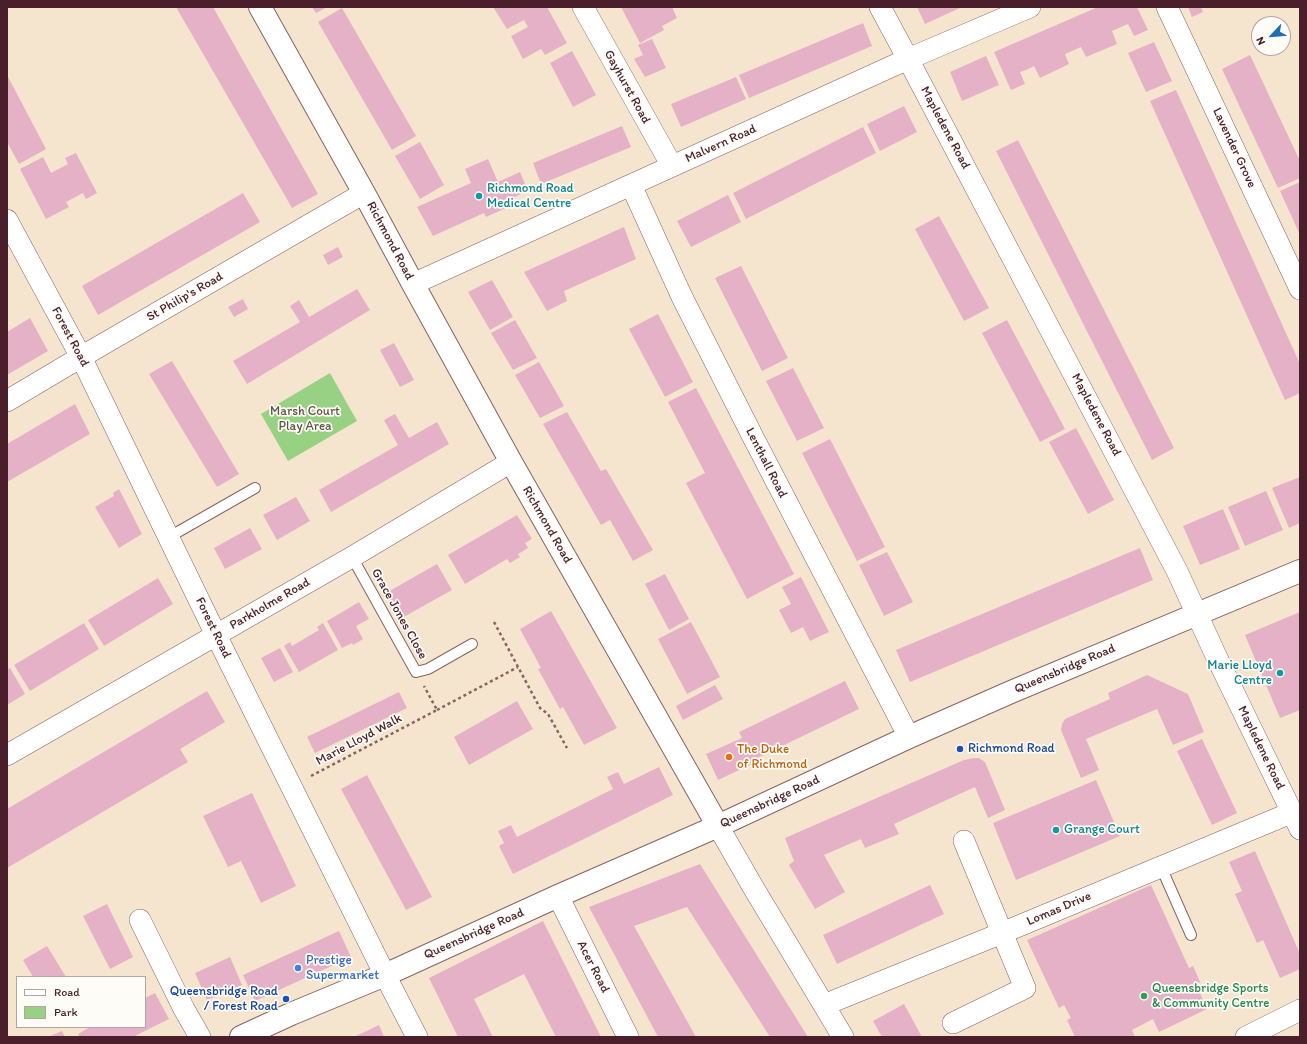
<!DOCTYPE html>
<style>
body{margin:0}
#map{position:relative;width:1307px;height:1044px;overflow:hidden;background:#f6e5ce;font-family:Itim,sans-serif}
canvas{display:block}
.frame{position:absolute;inset:0;border:8px solid #4a1f2b;pointer-events:none}
.legend{position:absolute;left:16px;top:976px;width:130px;height:52px;box-sizing:border-box;background:#fdfcf7;border:1px solid #b5a4a5;margin:0;padding:5px 7px;list-style:none;font-size:12px;color:#4a1f2b}
.legend li{display:flex;align-items:center;gap:8px;height:20px}
.legend b{width:20px;border:1px solid #b5a4a5}
.north{position:absolute;left:1251px;top:16px;width:40px;height:40px;box-sizing:border-box;background:#fdfcf7;border:1px solid #b5a4a5;border-radius:50%;rotate:244deg;font-size:11px;font-weight:700;line-height:16px;text-align:center;color:#4a1f2b}
.north::after{content:'';display:block;margin:auto;width:14px;height:18px;background:#1f6fb2;clip-path:polygon(50% 0,100% 100%,50% 72%,0 100%)}
</style>
<div id="map">
<canvas width="1307" height="1044"></canvas>
<div class="frame"></div>
<ul class="legend">
<li><b style="height:5px;background:#fff"></b>Road</li>
<li><b style="height:11px;background:#99d184"></b>Park</li>
</ul>
<div class="north">N</div>
</div>
<script>
const g = document.querySelector('canvas').getContext('2d');
g.lineJoin = 'round';
function fillPath(path, color) { g.fillStyle = color; g.fill(path, 'evenodd'); }
const shape = rows => new Path2D(rows.map(r => 'M' + r).join(''));
function trace(path, color, width, dash) { g.strokeStyle = color; g.lineWidth = width; g.lineCap = dash ? 'butt' : 'round'; g.setLineDash(dash || []); g.stroke(path); }
function drawText(font, color, halo, rows, align = 'center') {
  g.font = font + ' Itim,sans-serif'; g.lineWidth = 3.5; g.setLineDash([]); g.textBaseline = 'middle'; g.strokeStyle = halo; g.fillStyle = color; for (const [text, x, y, turn = 0] of rows) {
    g.save(); g.translate(x, y); g.rotate((+turn || 0) * Math.PI / 180); g.textAlign = isNaN(turn) ? turn : align; if (halo) g.strokeText(text, 0, 0); g.fillText(text, 0, 0); g.restore();
  }
}
const green = shape([
 [330,373,357,421,288,461,261,414]
]);
const building = shape([
 [176,7,213,7,318,194,292,208],
 [312,7,327,7,316,13],
 [493,7,547,7,567,43,545,55,541,49,523,59,511,36,528,27,524,20,507,29],
 [621,7,672,7,677,18,662,26,664,30,640,43],
 [917,7,962,7,925,24],
 [1098,7,1137,7,1148,30,1134,36,1128,24,1112,31,1117,44,1086,57,1081,47,1065,54,1069,64,1040,78,1034,66,1026,70,1020,72,1025,84,1011,90,994,52],
 [1188,7,1201,7,1203,12,1192,17],
 [342,8,416,136,392,150,318,22],
 [863,23,872,46,749,98,739,75],
 [652,39,666,68,645,77,634,59,643,55,638,45],
 [1154,42,1172,81,1146,92,1128,53],
 [572,51,596,95,573,107,550,63],
 [1250,55,1300,161,1300,178,1278,188,1222,69],
 [986,56,999,85,962,101,950,72],
 [7,75,46,149,19,164,7,142],
 [736,77,746,99,681,127,671,104],
 [1176,90,1300,364,1300,393,1285,400,1150,101],
 [904,106,917,132,880,151,867,124],
 [622,126,631,147,541,184,533,163],
 [863,127,876,153,746,219,733,193],
 [1018,140,1174,448,1152,460,996,151],
 [420,142,444,185,420,199,395,156],
 [76,153,97,193,86,199,83,193,66,202,69,207,46,219,20,169,43,157,51,173,68,164,65,158],
 [488,159,498,182,520,172,528,191,505,201,508,207,486,217,484,213,433,236,417,207,471,183,465,169],
 [1300,182,1300,235,1280,191],
 [243,193,260,222,98,315,82,286],
 [728,195,741,222,691,247,677,221],
 [939,216,989,308,964,321,915,229],
 [624,227,636,259,564,291,567,301,547,311,524,272],
 [338,247,343,257,328,265,323,255],
 [741,266,788,358,762,371,715,278],
 [492,280,513,317,490,330,468,292],
 [357,289,370,310,247,384,233,361,300,322,290,306,299,300,309,317],
 [243,299,248,309,234,317,228,307],
 [658,314,693,382,665,397,629,329],
 [30,318,48,351,7,375,7,332],
 [515,320,537,358,513,370,491,333],
 [1007,320,1065,429,1040,442,982,333],
 [394,343,414,380,400,387,380,350],
 [172,361,239,474,217,487,149,374],
 [539,362,564,406,540,418,515,375],
 [793,368,824,428,797,441,766,381],
 [696,388,794,574,747,599,686,483,705,473,668,402],
 [75,404,90,434,7,482,7,444],
 [567,412,601,471,606,469,653,550,633,561,610,520,601,525,543,424],
 [395,414,409,438,437,422,449,444,331,512,319,490,398,445,384,420],
 [1076,428,1114,500,1088,514,1049,442],
 [830,439,885,547,857,561,802,453],
 [1300,477,1300,523,1289,528,1272,488],
 [119,489,142,534,119,548,95,507,114,496,113,493],
 [1266,491,1283,530,1245,546,1228,507],
 [296,497,310,521,277,540,263,515],
 [1223,509,1240,549,1200,565,1183,526],
 [517,515,532,539,525,543,528,548,518,554,520,557,510,563,507,559,465,584,448,555],
 [250,528,262,549,225,569,214,548],
 [1140,548,1153,580,910,682,896,650],
 [887,552,913,602,884,616,859,565],
 [437,564,452,590,400,619,386,593],
 [665,574,689,619,669,630,645,584],
 [801,577,829,632,810,641,803,627,791,633,779,610,791,604,782,587],
 [158,578,173,604,104,646,88,620],
 [359,602,369,619,356,626,363,639,353,645,352,643,342,648,327,621],
 [551,611,617,728,584,745,563,707,560,709,538,669,541,668,520,629],
 [1300,612,1300,710,1280,718,1245,635],
 [691,622,720,677,687,694,658,639],
 [84,623,99,649,30,691,14,665],
 [323,623,338,650,299,672,284,646,290,642,292,646,319,630,317,627],
 [280,648,293,672,274,682,261,658],
 [10,668,25,694,7,705,7,670],
 [1147,675,1188,694,1204,732,1173,745,1157,709,1086,739,1099,770,1081,778,1061,730,1062,724,1065,719,1110,699,1108,693],
 [845,681,859,709,753,760,754,763,718,780,706,754,742,738,739,732],
 [715,685,723,699,683,720,676,706],
 [207,691,225,722,180,749,188,762,7,868,7,809],
 [399,692,407,708,315,753,307,737],
 [517,701,533,729,469,765,454,737],
 [1202,739,1237,813,1212,825,1177,751],
 [974,758,979,758,985,762,1005,810,988,818,975,787,894,824,899,834,865,848,861,839,824,855,845,892,815,909,789,865,794,861,785,838,964,760],
 [659,767,673,795,513,874,499,846,504,843,498,831,511,825,517,837,613,789,607,777,618,772,624,784],
 [367,775,432,897,406,910,341,789],
 [1096,780,1120,836,1016,880,993,823],
 [252,793,296,886,261,903,241,861,228,867,203,816],
 [1255,851,1300,954,1300,969,1280,978,1263,940,1257,943,1235,894,1242,891,1229,862],
 [700,864,808,1037,770,1037,687,907,634,926,696,1037,658,1037,589,907],
 [930,885,944,914,837,964,823,935],
 [1151,885,1189,968,1193,966,1200,982,1196,984,1207,1009,1159,1032,1153,1019,1132,1030,1135,1037,1075,1037,1067,1020,1071,1018,1064,1005,1059,1008,1027,940],
 [107,904,133,957,110,969,83,916],
 [543,921,601,1037,556,1037,524,974,474,999,493,1037,458,1037,429,978],
 [339,931,351,957,255,1001,243,975],
 [47,946,66,977,33,977,23,960],
 [230,957,242,985,207,1000,195,973],
 [155,993,169,1019,133,1037,80,1037,78,1034,90,1027,145,1027,145,998],
 [904,1004,922,1037,882,1037,873,1021],
 [379,1025,384,1037,354,1037],
 [62,1031,65,1037,48,1037]
]);
const path = shape([
 [494,622,540,708,548,714,567,748],
 [437,710,518,667],
 [311,776,437,710,424,686]
]);
const lane = shape([
 [169,537,255,488],
 [352,557,416,672,428,669,472,644],
 [1161,867,1191,935]
]);
const street = shape([
 [583,7,672,166],
 [880,7,908,59,1177,571,1218,660,1300,829],
 [1167,7,1300,289],
 [631,185,682,297,753,437,909,737],
 [7,220,81,357,216,635,385,975,417,1037],
 [413,284,908,59,1030,7],
 [7,401,81,357,364,193],
 [7,755,352,557,511,462],
 [718,826,753,887,843,1037],
 [558,896,628,1037],
 [140,920,184,1009,200,1037],
 [824,1005,1002,933,1293,812],
 [953,1023,1025,988,964,841],
 [1246,1037,1300,1010]
]);
const secondary = shape([
 [260,7,364,193,413,284,511,462,718,826],
 [241,1037,291,1014,385,975,558,896,718,826,909,737,1011,692,1300,571]
]);
const markers = [
 [479,196,4,"#0f9aa8"],
 [1280,673,4,"#0f9aa8"],
 [960,749,4,"#1a4fb4"],
 [729,757,4,"#e8710a"],
 [1056,830,4,"#0f9aa8"],
 [298,968,4,"#3f7fe0"],
 [1144,996,4,"#2e9e5b"],
 [286,999,4,"#1a4fb4"]
];
const streetNames = [
 ["Gayhurst Road",627,87,61],
 ["Mapledene Road",945,128,62],
 ["Malvern Road",721,144,-24],
 ["Lavender Grove",1234,148,65],
 ["Richmond Road",390,241,62],
 ["St Philip's Road",185,297,-30],
 ["Forest Road",70,337,62],
 ["Mapledene Road",1096,415,62],
 ["Lenthall Road",766,463,63],
 ["Richmond Road",547,525,60],
 ["Parkholme Road",270,604,-30],
 ["Grace Jones Close",399,614,61],
 ["Forest Road",213,628,64],
 ["Queensbridge Road",1065,669,-23],
 ["Marie Lloyd Walk",359,740,-28],
 ["Mapledene Road",1261,748,64],
 ["Queensbridge Road",770,802,-25],
 ["Lomas Drive",1059,909,-23],
 ["Queensbridge Road",474,934,-24],
 ["Acer Road",593,967,63]
];
const cultureNames = [
 ["Richmond Road",487,189],
 ["Medical Centre",487,204],
 ["Marie Lloyd",1272,666,"right"],
 ["Centre",1272,681,"right"],
 ["Grange Court",1064,830]
];
const parkNames = [
 ["Marsh Court",305,412],
 ["Play Area",305,427]
];
const transitNames = [
 ["Richmond Road",968,749],
 ["Queensbridge Road",278,992,"right"],
 ["/ Forest Road",278,1007,"right"]
];
const foodNames = [
 ["The Duke",737,750],
 ["of Richmond",737,765]
];
const shopNames = [
 ["Prestige",306,961],
 ["Supermarket",306,976]
];
const leisureNames = [
 ["Queensbridge Sports",1152,989],
 ["& Community Centre",1152,1004]
];
fillPath(green, '#99d184');
fillPath(building, '#e5b1c7');
trace(lane, '#866464', 12);
trace(street, '#866464', 22);
trace(secondary, '#866464', 24);
trace(path, '#866464', 2.5, [3, 3]);
trace(lane, '#fff', 10);
trace(street, '#fff', 21);
trace(secondary, '#fff', 22);
for (const [x, y, r, color] of markers) { const dot = new Path2D(); dot.arc(x, y, r, 0, 2 * Math.PI); g.fillStyle = color; g.fill(dot); trace(dot, '#fdfcf7', 1.5); }
drawText('13px', '#4a1f2b', '#fdfcf7', streetNames);
drawText('13px', '#0d838f', '#fdfcf7', cultureNames, 'left');
drawText('13px', '#625446', '#fdfcf7', parkNames);
drawText('13px', '#164399', '#fdfcf7', transitNames, 'left');
drawText('13px', '#c56008', '#fdfcf7', foodNames, 'left');
drawText('13px', '#366cbe', '#fdfcf7', shopNames, 'left');
drawText('13px', '#27864d', '#fdfcf7', leisureNames, 'left');
</script>
